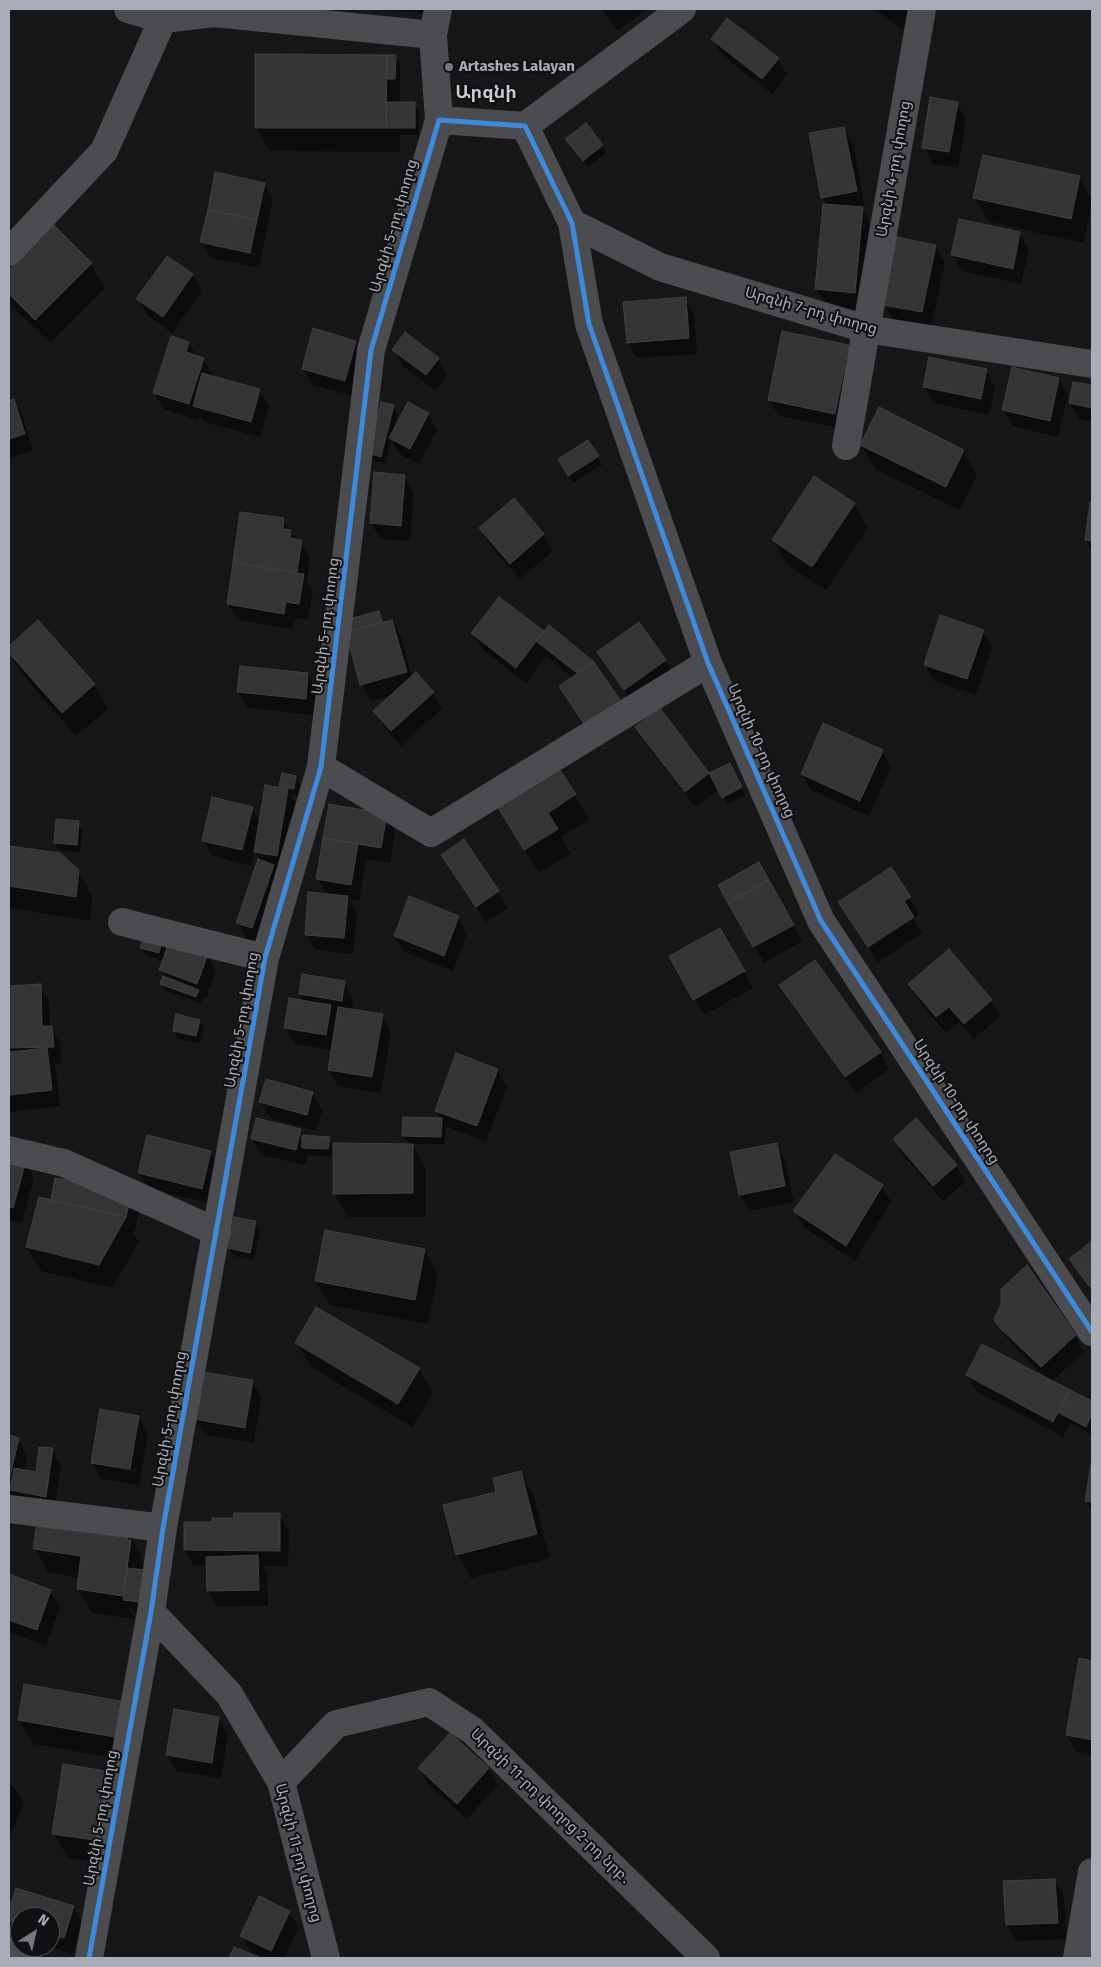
<!DOCTYPE html>
<meta charset="utf-8">
<style>
body{margin:0}
#map{position:relative;width:1101px;height:1967px;overflow:hidden;background:#171717;font-family:"Fira Sans",sans-serif}
canvas{display:block}
.frame{position:absolute;inset:0;border:10px solid #a8adb8;pointer-events:none}
.north{position:absolute;left:10px;top:1907px;width:50px;height:50px;box-sizing:border-box;background:#111113;border:1px solid #4d4f55;border-radius:50%;rotate:35deg;font-size:14px;font-weight:700;line-height:20px;text-align:center;color:#a8adb8}
.north::after{content:'';display:block;margin:auto;width:18px;height:22px;background:#757880;clip-path:polygon(50% 0,100% 100%,50% 72%,0 100%)}
</style>
<div id="map">
<canvas width="1101" height="1967"></canvas>
<div class="frame"></div>
<div class="north">N</div>
</div>
<script>
const g = document.querySelector('canvas').getContext('2d');
g.lineJoin = 'round';
function fillPath(path, color) { g.fillStyle = color; g.fill(path, 'evenodd'); }
const shape = rows => new Path2D(rows.map(r => 'M' + r).join(''));
function trace(path, color, width, dash) { g.strokeStyle = color; g.lineWidth = width; g.lineCap = dash ? 'butt' : 'round'; g.setLineDash(dash || []); g.stroke(path); }
function drawText(font, color, halo, rows, align = 'center') {
  g.font = font + ' "Fira Sans","Noto Sans Armenian",sans-serif'; g.lineWidth = 4; g.setLineDash([]); g.textBaseline = 'middle'; g.strokeStyle = halo; g.fillStyle = color; for (const [text, x, y, turn = 0] of rows) {
    g.save(); g.translate(x, y); g.rotate((+turn || 0) * Math.PI / 180); g.textAlign = isNaN(turn) ? turn : align; if (halo) g.strokeText(text, 0, 0); g.fillText(text, 0, 0); g.restore();
  }
}
const shadow = shape([
 [363,9,433,9,433,13],
 [601,9,647,9,618,31],
 [874,9,913,9,914,12,902,29],
 [712,39,778,59,787,75,772,94,722,55],
 [395,56,400,64,400,103,414,103,419,111,419,135,400,135,400,152,270,151,256,127],
 [957,103,966,120,958,168,933,164,924,147],
 [843,128,853,144,865,207,862,208,876,233,869,316,830,313,817,289,827,205,823,198],
 [602,145,606,153,588,167,571,147],
 [1079,178,1092,200,1084,243,989,222,975,198],
 [264,184,273,200,259,268,211,258,202,242],
 [212,243,256,253,256,255,212,246],
 [54,227,91,264,105,288,50,343,12,306,9,300,9,272],
 [1019,233,1029,249,1021,284,962,271,952,255],
 [935,246,945,262,931,328,894,321,884,304],
 [167,257,192,275,202,291,172,333,147,315,138,299],
 [685,299,694,315,697,354,637,358,628,342],
 [355,342,364,358,354,396,312,385,303,368],
 [189,343,196,356,203,359,213,375,212,377,259,390,269,406,260,437,204,422,200,415,198,420,164,409,154,393],
 [848,346,858,362,844,429,779,416,769,400],
 [394,350,438,359,447,375,436,391,403,366],
 [986,370,995,387,989,415,934,403,924,386],
 [1059,379,1068,395,1058,437,1013,426,1004,410],
 [1074,383,1092,386,1092,422,1079,419,1070,403],
 [14,401,23,417,33,451,9,458,9,402],
 [393,407,398,414,394,429,428,414,437,430,419,464,399,454,391,439,385,464,374,461,369,453],
 [588,441,602,465,573,483,559,460],
 [861,444,963,451,977,475,960,510,875,469],
 [405,477,414,493,410,541,380,539,371,522],
 [514,500,543,535,553,551,520,579,490,545,481,529],
 [1091,503,1092,503,1092,550,1086,540],
 [854,504,868,528,826,590,787,565,773,540],
 [241,513,283,520,296,540,301,541,310,557,307,582,313,592,308,620,295,617,293,629,238,620,228,604],
 [499,598,544,632,549,627,594,663,628,717,594,739,573,678,546,656,526,683,482,649,472,633],
 [378,612,383,623,392,621,401,637,412,677,433,693,442,709,401,746,384,727,375,711,393,695,371,701,362,685,344,622],
 [38,622,94,685,108,709,76,736,21,673,9,653,9,648],
 [983,631,992,647,976,695,934,681,925,665],
 [599,653,665,660,674,676,634,705],
 [307,674,317,690,314,715,248,708,238,692],
 [660,710,709,775,729,764,745,795,727,805,719,789,695,807,646,743,637,727],
 [882,751,891,767,869,816,811,790,802,774],
 [554,763,589,819,561,837,571,854,539,873,509,825],
 [295,777,300,785,298,796,290,794,297,806,286,872,275,870,282,882,261,943,247,939,237,922,261,862,255,851,251,866,213,856,204,840,252,808,260,822,283,789,281,786],
 [386,815,395,831,390,863,366,859,359,901,349,899,357,913,353,954,315,950,306,934,327,895,318,879],
 [78,822,82,830,80,853,59,850,55,843],
 [464,841,508,908,486,922,452,871],
 [9,847,59,855,78,871,92,896,90,921,9,908],
 [759,864,802,941,764,963,720,885],
 [891,869,919,914,913,918,922,933,878,962,849,918],
 [458,917,467,933,453,971,404,952,395,936],
 [719,929,753,988,704,1015,670,957],
 [161,942,167,953,207,955,216,971,206,999,203,998,200,1004,166,991,162,983,164,976,161,970,164,961,146,955,141,947],
 [344,982,353,999,352,1010,382,1015,391,1032,381,1093,338,1086,329,1070,332,1050,295,1044,286,1028,305,1002,300,994],
 [910,985,991,1000,1000,1016,974,1039,959,1022,946,1033,919,1001],
 [40,986,49,1002,50,1027,60,1043,62,1063,55,1064,60,1106,9,1112,9,987],
 [781,986,880,1053,889,1069,856,1093,790,1002],
 [199,1021,204,1028,200,1043,178,1039,174,1031],
 [497,1070,507,1086,486,1142,445,1126,445,1144,412,1144,426,1169,426,1217,348,1217,334,1193,334,1157,308,1155,305,1165,261,1155,252,1139,301,1130,304,1136,329,1138,333,1145,409,1145,403,1136,442,1120,436,1110],
 [312,1093,322,1110,316,1131,270,1118,261,1102],
 [894,1139,956,1166,965,1182,943,1201,903,1155],
 [776,1145,785,1161,794,1202,750,1211,740,1195],
 [210,1152,220,1168,211,1204,149,1189,139,1173],
 [9,1157,25,1162,34,1178,22,1224,9,1220],
 [882,1186,891,1202,855,1261,804,1227,795,1211],
 [130,1196,139,1212,134,1234,139,1242,112,1288,41,1271,27,1247,52,1201],
 [255,1223,260,1230,254,1260,234,1256,229,1248],
 [1092,1242,1092,1292,1070,1259],
 [424,1250,438,1274,428,1324,330,1305,316,1281],
 [995,1320,1075,1335,1084,1352,1051,1382,1092,1403,1092,1430,1091,1434,1070,1423,1063,1437,976,1391,967,1375,1046,1378,1012,1345],
 [297,1343,419,1369,433,1393,412,1427,311,1367],
 [252,1381,261,1397,254,1443,205,1435,196,1419],
 [138,1417,148,1433,139,1485,101,1479,92,1462],
 [102,1463,137,1469,136,1472,102,1466],
 [9,1437,18,1439,27,1455,24,1471,37,1473,52,1449,61,1466,54,1512,9,1507],
 [1092,1466,1092,1510,1087,1501],
 [521,1473,534,1497,550,1558,471,1578,457,1554,498,1493],
 [279,1515,289,1531,288,1567,263,1566,267,1573,268,1606,217,1607,208,1591,207,1566,194,1566,185,1550,213,1523],
 [128,1532,142,1556,141,1561,144,1566,137,1617,132,1608,129,1608,135,1619,92,1613,78,1589,80,1578,48,1572,34,1548],
 [9,1575,50,1591,60,1607,46,1646,9,1632],
 [1080,1660,1092,1662,1092,1754,1076,1751,1067,1735],
 [125,1703,133,1761,33,1744,19,1720],
 [218,1718,228,1734,221,1778,177,1771,167,1755],
 [450,1735,488,1769,498,1785,467,1819,429,1785,420,1769],
 [111,1773,114,1865,68,1858,54,1834],
 [9,1785,14,1787,24,1803,9,1839],
 [1055,1880,1064,1896,1066,1939,1016,1941,1007,1925],
 [17,1889,73,1907,82,1923,73,1954,50,1947,50,1917,20,1917,20,1937,16,1936,9,1923,9,1915],
 [289,1912,299,1928,284,1958,265,1958,251,1952,242,1935]
]);
const building = shape([
 [727,18,779,58,762,79,711,39,727,18],
 [255,54,387,55,386,128,255,128,255,54],
 [387,55,396,55,395,79,386,79,387,55],
 [930,97,958,102,949,152,922,148,930,97],
 [386,102,415,102,415,128,386,128,386,102],
 [586,123,603,145,583,161,565,139,586,123],
 [844,127,857,191,821,198,809,133,844,127],
 [983,155,1080,176,1071,219,973,198,983,155],
 [215,172,265,183,257,220,208,210,215,172],
 [823,204,863,207,855,293,815,289,823,204],
 [208,210,257,220,250,253,200,242,208,210],
 [959,219,1020,232,1013,269,951,255,959,219],
 [54,225,92,263,35,320,9,294,9,270,54,225],
 [897,237,936,245,922,312,883,305,897,237],
 [167,256,193,274,163,317,136,299,167,256],
 [686,297,689,338,627,343,623,302,686,297],
 [313,328,356,341,345,381,302,369,313,328],
 [782,331,849,345,835,414,768,400,782,331],
 [405,332,439,358,426,375,392,350,405,332],
 [171,336,189,342,186,352,204,358,189,404,153,393,171,336],
 [929,357,987,369,981,399,923,387,929,357],
 [1012,367,1059,378,1050,421,1002,410,1012,367],
 [202,373,260,389,251,422,193,406,202,373],
 [1073,382,1092,385,1092,408,1069,403,1073,382],
 [14,399,25,434,9,439,9,401,14,399],
 [381,402,394,405,381,457,368,453,381,402],
 [408,402,429,413,410,449,389,438,408,402],
 [879,407,964,450,946,487,860,445,879,407],
 [588,440,599,456,568,476,558,459,588,440],
 [374,472,405,475,401,526,370,523,374,472],
 [814,476,855,503,812,567,772,540,814,476],
 [514,498,544,534,510,564,479,528,514,498],
 [1090,502,1092,502,1092,541,1085,540,1090,502],
 [240,512,284,518,283,529,291,530,290,538,302,540,297,572,233,562,240,512],
 [233,563,304,574,299,604,286,602,284,614,227,604,233,563],
 [499,597,544,631,516,668,471,633,499,597],
 [379,611,382,622,346,632,342,621,379,611],
 [940,615,984,630,967,679,924,665,940,615],
 [38,620,95,684,62,713,9,653,9,646,38,620],
 [392,620,407,672,360,685,346,632,392,620],
 [639,622,666,660,624,690,597,652,639,622],
 [549,625,594,662,577,673,536,641,549,625],
 [594,662,620,700,584,724,559,686,594,662],
 [240,666,308,673,306,699,237,692,240,666],
 [416,672,434,692,391,731,373,711,416,672],
 [660,708,709,773,685,792,635,727,660,708],
 [823,723,883,750,860,801,801,774,823,723],
 [554,761,576,794,548,813,558,829,524,850,494,801,554,761],
 [730,763,742,787,722,798,709,773,730,763],
 [282,773,296,776,294,789,279,786,282,773],
 [265,785,288,789,277,856,254,852,265,785],
 [212,797,253,807,242,850,202,841,212,797],
 [329,804,387,814,381,848,323,838,329,804],
 [56,819,79,821,77,845,54,843,56,819],
 [323,838,358,844,351,885,316,879,323,838],
 [464,839,499,891,476,907,441,855,464,839],
 [9,846,60,853,79,870,76,897,9,886,9,846],
 [258,859,274,865,252,928,236,923,258,859],
 [759,862,769,880,728,903,718,885,759,862],
 [891,867,911,897,904,901,914,917,868,947,838,902,891,867],
 [769,880,794,925,753,947,728,903,769,880],
 [308,892,348,896,344,938,305,935,308,892],
 [409,896,459,916,444,956,394,936,409,896],
 [720,928,745,971,693,1000,669,956,720,928],
 [144,935,162,941,159,953,140,948,144,935],
 [170,940,208,954,197,984,159,970,170,940],
 [949,949,992,1000,964,1024,949,1007,936,1017,908,984,949,949],
 [815,960,881,1052,845,1077,779,985,815,960],
 [302,974,345,981,342,1001,299,994,302,974],
 [163,976,199,990,196,997,160,984,163,976],
 [41,984,42,1026,52,1026,54,1047,9,1048,9,986,41,984],
 [289,998,331,1005,326,1035,284,1028,289,998],
 [338,1007,383,1014,372,1077,328,1070,338,1007],
 [176,1014,200,1020,196,1036,173,1031,176,1014],
 [47,1048,52,1090,9,1095,9,1052,47,1048],
 [456,1053,498,1069,477,1126,435,1111,456,1053],
 [266,1079,313,1092,307,1115,259,1102,266,1079],
 [403,1117,442,1118,441,1137,402,1136,403,1117],
 [256,1118,301,1129,296,1150,251,1139,256,1118],
 [916,1118,957,1165,933,1186,893,1139,916,1118],
 [147,1135,211,1151,202,1189,138,1173,147,1135],
 [302,1135,330,1137,328,1149,302,1148,302,1135],
 [333,1143,413,1144,413,1193,333,1194,333,1143],
 [777,1143,785,1186,739,1195,730,1152,777,1143],
 [835,1154,883,1185,846,1246,793,1211,835,1154],
 [9,1156,26,1161,13,1208,9,1207,9,1156],
 [55,1178,131,1195,126,1217,51,1200,55,1178],
 [39,1197,126,1217,99,1265,26,1247,39,1197],
 [234,1217,256,1221,250,1253,228,1248,234,1217],
 [325,1230,425,1249,415,1300,315,1281,325,1230],
 [1092,1241,1092,1264,1080,1274,1069,1259,1092,1241],
 [1092,1264,1092,1290,1080,1274,1092,1264],
 [1027,1265,1076,1335,1041,1367,1001,1329,994,1320,1001,1305,1001,1289,1027,1265],
 [316,1307,420,1368,398,1404,295,1343,316,1307],
 [982,1344,1070,1390,1053,1422,966,1375,982,1344],
 [202,1372,253,1380,245,1428,194,1419,202,1372],
 [1070,1390,1092,1401,1092,1414,1086,1427,1059,1413,1070,1390],
 [100,1409,139,1416,130,1469,91,1463,100,1409],
 [9,1435,19,1438,9,1480,9,1435],
 [39,1447,53,1448,46,1497,10,1490,14,1468,36,1472,39,1447],
 [1092,1458,1092,1502,1085,1501,1092,1458],
 [521,1471,537,1534,456,1555,443,1505,496,1492,493,1478,521,1471],
 [234,1513,280,1513,280,1551,184,1550,184,1522,212,1522,212,1518,233,1518,234,1513],
 [38,1516,128,1531,127,1540,131,1540,123,1596,77,1589,81,1556,33,1549,38,1516],
 [258,1555,259,1590,207,1591,206,1557,258,1555],
 [127,1568,144,1570,140,1602,123,1600,127,1568],
 [9,1574,51,1590,37,1630,9,1620,9,1574],
 [1079,1658,1092,1661,1092,1740,1066,1735,1079,1658],
 [24,1684,126,1702,120,1738,18,1720,24,1684],
 [174,1709,219,1717,212,1763,166,1755,174,1709],
 [450,1733,489,1768,457,1804,418,1768,450,1733],
 [63,1764,112,1772,101,1841,52,1834,63,1764],
 [1055,1879,1058,1923,1006,1925,1003,1881,1055,1879],
 [16,1888,74,1906,64,1938,50,1934,50,1917,20,1917,20,1925,9,1921,9,1910,16,1888],
 [259,1896,290,1911,271,1951,240,1936,259,1896],
 [234,1947,261,1958,229,1958,234,1947]
]);
const minor = shape([
 [128,9,163,19,214,13,433,35],
 [438,9,433,35,439,120],
 [525,126,572,223,589,324,708,663,821,921,1092,1332],
 [525,126,682,9],
 [572,223,660,267,866,329,1092,364],
 [9,252,104,151,163,19,162,9],
 [846,446,922,9],
 [321,767,431,833,708,663],
 [122,922,265,958],
 [9,1150,64,1163,217,1232],
 [9,1509,163,1528],
 [151,1612,229,1694,281,1782,326,1958],
 [281,1782,336,1724,429,1702,473,1731,706,1958],
 [9,1951,27,1958],
 [89,1958,151,1612,163,1528,265,958,321,767,371,350,439,120,525,126],
 [1077,1958,1092,1872]
]);
const cycleway = shape([
 [89,1958,151,1612,163,1528,265,958,321,767,371,350,439,120,525,126,572,223,589,324,708,663,821,921,1092,1332]
]);
const markers = [
 [449,67,5,"#757880"]
];
const poiNames = [
 ["Artashes Lalayan",459,67]
];
const streetNames = [
 ["Արզնի 4-րդ փողոց",894,169,-80],
 ["Արզնի 5-րդ փողոց",394,226,-74],
 ["Արզնի 7-րդ փողոց",811,311,16],
 ["Արզնի 5-րդ փողոց",326,626,-83],
 ["Արզնի 10-րդ փողոց",761,751,66],
 ["Արզնի 5-րդ փողոց",242,1020,-80],
 ["Արզնի 10-րդ փողոց",956,1102,57],
 ["Արզնի 5-րդ փողոց",170,1419,-80],
 ["Արզնի 11-րդ փողոց 2-րդ նրբ․",551,1807,44],
 ["Արզնի 5-րդ փողոց",101,1818,-80],
 ["Արզնի 11-րդ փողոց",298,1853,75]
];
const quarterNames = [
 ["Արզնի",486,93]
];
fillPath(shadow, '#0007');
fillPath(building, '#353536');
trace(building, '#3f4043', 1);
trace(minor, '#4b4c50', 28);
trace(cycleway, '#408adc', 5);
for (const [x, y, r, color] of markers) { const dot = new Path2D(); dot.arc(x, y, r, 0, 2 * Math.PI); g.fillStyle = color; g.fill(dot); trace(dot, '#111113', 2); }
drawText('bold 15px', '#a8adb8', '#111113', poiNames, 'left');
drawText('15px', '#a8adb8', '#111113', streetNames);
drawText('bold 18px', '#c9ccd4', '#111113', quarterNames);
</script>
